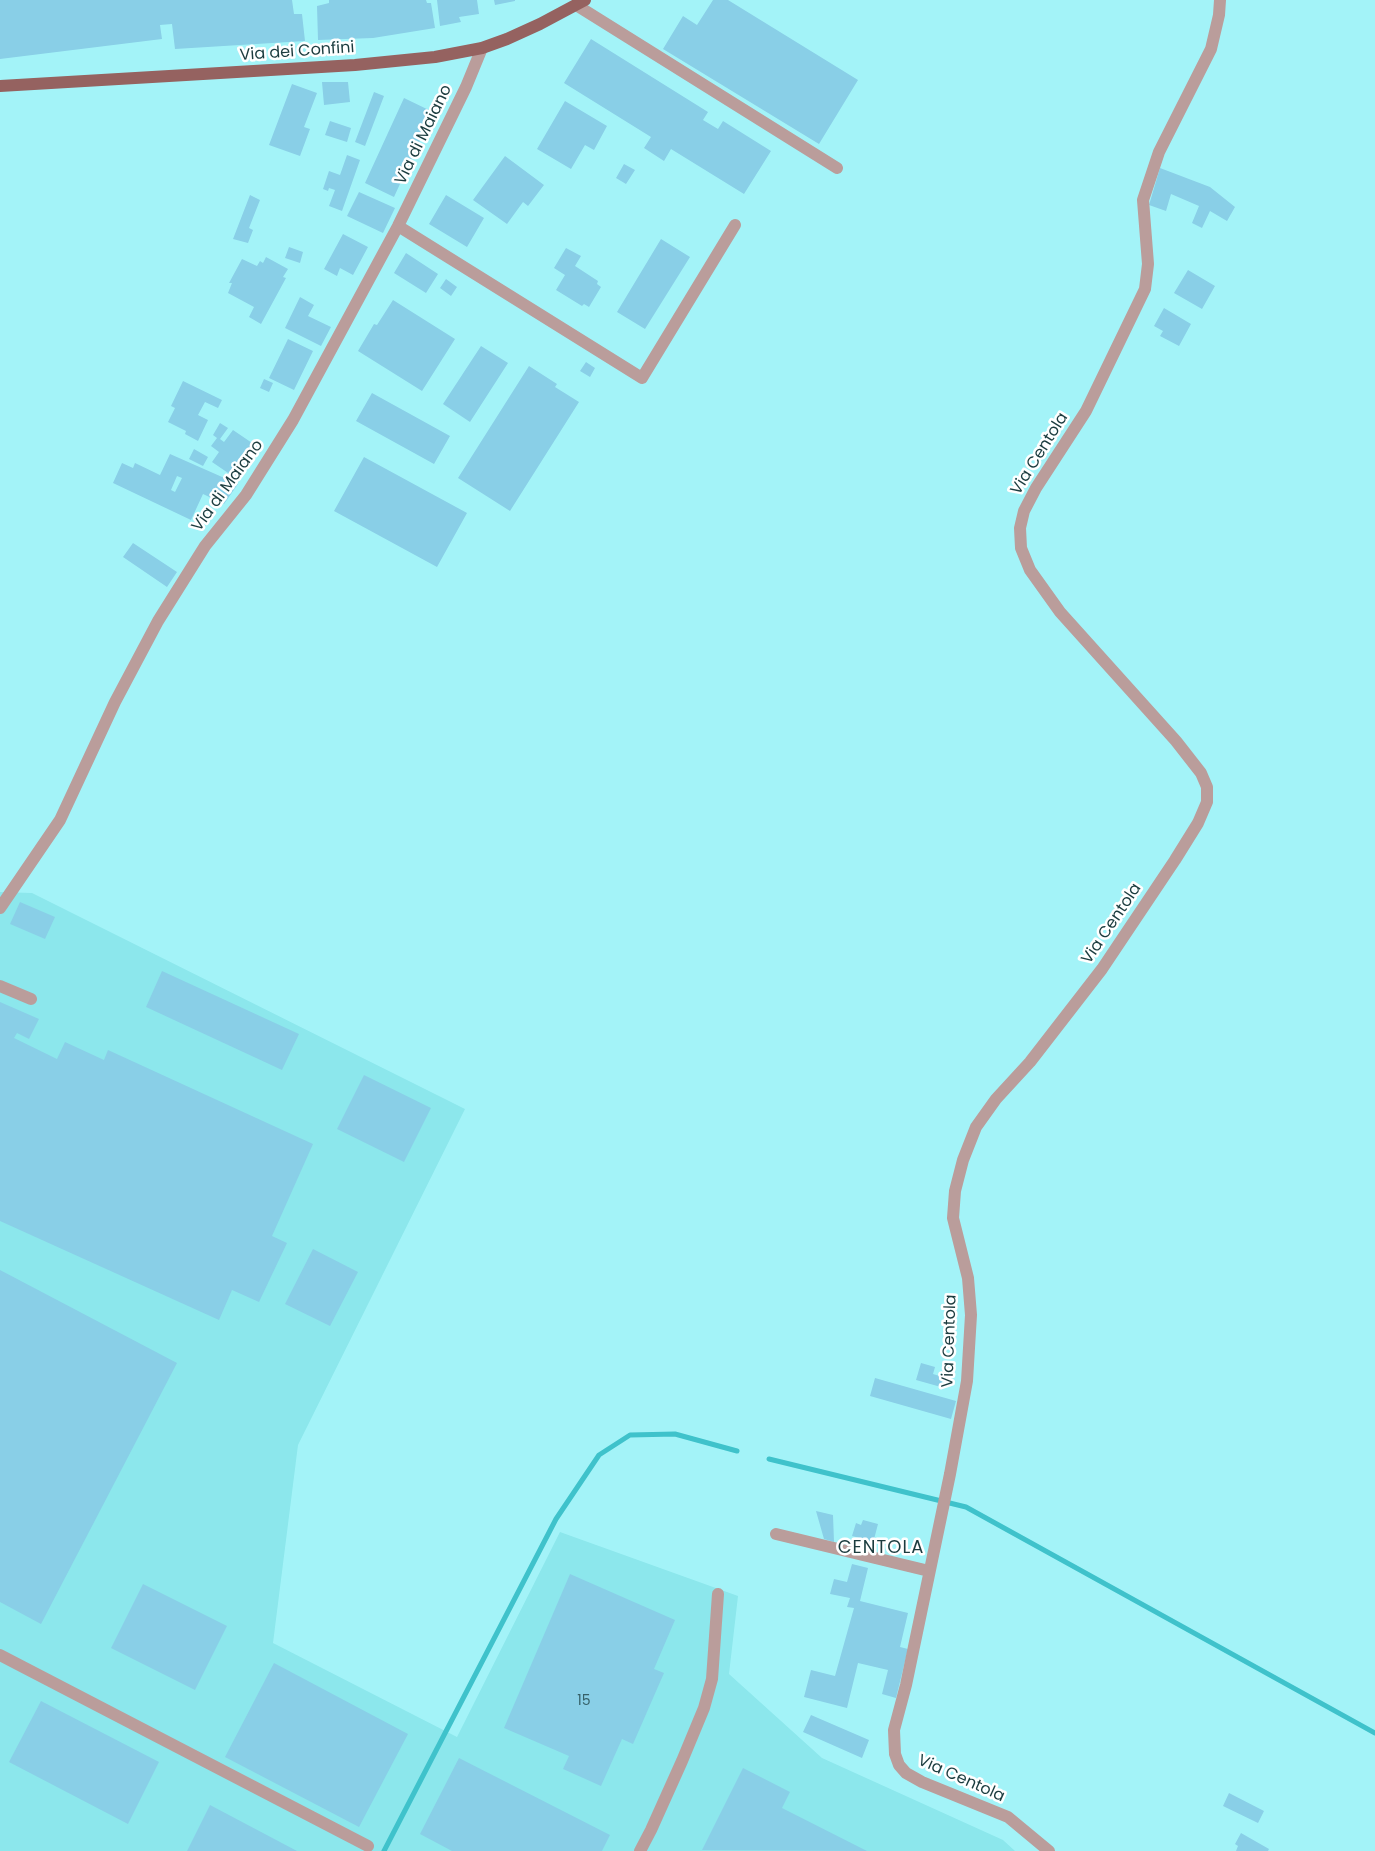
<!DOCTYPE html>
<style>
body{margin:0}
canvas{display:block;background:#a3f3f8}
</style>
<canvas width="1375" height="1851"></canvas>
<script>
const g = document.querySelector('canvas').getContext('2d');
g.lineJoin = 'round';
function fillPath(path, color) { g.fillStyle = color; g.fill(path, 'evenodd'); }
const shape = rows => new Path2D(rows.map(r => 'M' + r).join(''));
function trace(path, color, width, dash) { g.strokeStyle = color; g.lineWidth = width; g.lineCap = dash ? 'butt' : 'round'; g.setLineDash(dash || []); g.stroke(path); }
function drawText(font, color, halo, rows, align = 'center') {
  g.font = font + ' Poppins,sans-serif'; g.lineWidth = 5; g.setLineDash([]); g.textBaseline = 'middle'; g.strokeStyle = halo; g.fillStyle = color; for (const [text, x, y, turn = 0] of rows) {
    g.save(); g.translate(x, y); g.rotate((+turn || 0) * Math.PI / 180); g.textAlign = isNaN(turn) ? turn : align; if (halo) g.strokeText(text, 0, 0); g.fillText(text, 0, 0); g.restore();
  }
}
const built = shape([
 [0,892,32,893,465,1109,298,1445,273,1643,457,1737,560,1532,738,1596,729,1674,822,1758,1003,1840,1015,1851,0,1851]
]);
const stream = shape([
 [769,1459,966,1507,1375,1733],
 [384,1851,556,1519,599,1455,630,1435,675,1434,737,1451]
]);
const building = shape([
 [0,0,292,0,294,14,302,14,305,41,175,49,172,24,160,25,162,39,0,59],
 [329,0,426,0,427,3,431,3,435,28,373,38,318,40,317,6,329,3],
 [437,0,477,0,479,14,459,17,461,22,440,26],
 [494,0,515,0,515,1,495,5],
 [713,0,728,0,858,80,819,144,663,49,683,16,697,25],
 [591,39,708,112,703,120,718,129,723,121,771,151,744,194,671,149,664,161,644,148,651,137,564,83],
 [322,82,348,82,350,102,324,105],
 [292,84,317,93,304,127,310,129,300,156,269,145],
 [374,92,384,96,365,146,355,142],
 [404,98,433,112,394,197,365,183],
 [565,101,607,126,594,150,585,145,571,169,537,149],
 [330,121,351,128,347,142,325,135],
 [347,155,360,160,342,211,329,206,335,190,329,188,328,191,323,189,329,171,340,175],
 [505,156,544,185,528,206,523,202,507,224,473,200],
 [624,164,635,170,626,184,616,178],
 [1160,168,1210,187,1235,207,1227,221,1210,211,1202,228,1192,223,1199,206,1171,194,1166,211,1149,205],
 [359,192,395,208,383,233,347,216],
 [250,195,260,200,249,228,253,230,248,243,233,239],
 [446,195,484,218,467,247,429,224],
 [343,234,368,247,353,275,340,268,337,276,324,269],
 [661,239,690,257,645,329,617,312],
 [289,247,303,252,300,263,285,258],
 [566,248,581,256,575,266,598,281,597,284,601,287,589,307,584,304,582,306,556,290,565,275,554,268],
 [406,253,438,274,426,293,394,273],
 [266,257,288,269,283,277,286,278,261,324,249,317,254,307,228,293,232,283,229,283,242,259,257,266,260,261,263,263],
 [1188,270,1215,286,1202,309,1174,293],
 [446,279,457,287,451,296,440,288],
 [300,297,314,305,308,316,331,327,321,346,285,328],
 [393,300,455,339,422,391,358,351,374,324,377,325],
 [1164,308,1191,324,1179,346,1160,336,1163,331,1154,326],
 [288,339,313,351,294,390,269,378],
 [481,346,508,363,470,422,443,404],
 [586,362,595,368,590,377,580,371],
 [529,366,557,384,555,387,579,402,510,511,458,478],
 [264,379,273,383,269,392,260,388],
 [183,381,222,400,218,408,205,402,198,415,208,420,198,441,185,434,186,431,168,422,175,408,171,406],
 [372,393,450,436,434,464,356,421],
 [220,423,228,428,220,439,224,442,233,430,258,447,237,479,212,462,219,452,211,446,217,438,213,435],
 [194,449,208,457,203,466,189,459],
 [170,454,238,484,224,504,203,494,191,520,113,483,122,463,133,468,135,463,160,475],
 [177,476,182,478,175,492,171,490],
 [364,457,467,513,437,567,334,511],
 [133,543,177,572,167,587,123,557],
 [20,902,55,917,45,939,10,924],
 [162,971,299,1034,282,1070,146,1007],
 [0,1002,39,1019,29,1039,17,1033,14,1038,57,1059,65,1042,104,1060,108,1050,313,1144,272,1236,287,1243,259,1302,232,1290,219,1320,0,1221],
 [364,1075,431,1108,404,1162,337,1129],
 [313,1249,358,1272,330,1326,285,1304],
 [0,1270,177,1363,41,1624,0,1602],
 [921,1363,935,1367,933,1374,943,1377,941,1387,916,1380],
 [875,1378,956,1401,951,1419,870,1396],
 [816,1511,833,1515,834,1542,824,1539],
 [863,1520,878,1524,872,1547,858,1543,860,1538,852,1536,856,1523,861,1525],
 [852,1564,868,1568,860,1601,908,1613,900,1647,908,1649,896,1698,882,1694,888,1670,858,1663,847,1708,804,1697,811,1670,835,1676,854,1608,847,1607,850,1598,830,1594,834,1579,847,1582],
 [570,1574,675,1620,654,1669,664,1673,633,1744,622,1739,601,1786,563,1769,569,1756,504,1728],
 [143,1584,227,1626,195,1690,111,1648],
 [274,1663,408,1734,359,1827,225,1757],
 [41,1701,159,1762,128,1824,9,1762],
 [811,1715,869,1740,862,1758,803,1732],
 [459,1758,610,1835,602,1851,452,1851,420,1834],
 [743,1768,790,1792,782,1808,867,1851,702,1850],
 [1229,1793,1264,1811,1258,1823,1223,1806],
 [210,1805,297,1851,187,1851],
 [1241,1833,1269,1849,1268,1851,1236,1851,1238,1846,1235,1844]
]);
const minor = shape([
 [576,5,837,168],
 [398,226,642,378,735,225],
 [0,908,60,820,115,702,158,621,205,546,246,495,293,420,398,226,466,87,482,48],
 [0,986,31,999],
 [776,1534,929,1571],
 [0,1655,368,1846],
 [640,1851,651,1830,682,1761,704,1708,712,1679,718,1594],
 [1049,1851,1008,1817,922,1782,906,1773,899,1765,895,1754,894,1730,906,1685,950,1474,967,1381,971,1315,968,1278,953,1218,955,1191,963,1160,976,1127,996,1099,1030,1062,1102,969,1175,860,1198,823,1207,802,1207,787,1201,773,1176,741,1060,612,1030,570,1021,548,1020,528,1024,511,1036,488,1086,411,1145,289,1148,264,1143,200,1159,152,1211,49,1219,15,1220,0]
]);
const major = shape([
 [0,86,355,65,435,57,482,48,507,39,540,24,585,0]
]);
const numberNames = [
 ["15",584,1701]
];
const streetNames = [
 ["Via dei Confini",297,52,-4],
 ["Via di Maiano",424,135,-64],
 ["Via Centola",1040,454,-58],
 ["Via di Maiano",228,486,-54],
 ["Via Centola",1112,924,-56],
 ["Via Centola",950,1341,-88],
 ["Via Centola",961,1779,24]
];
const neighbourhoodNames = [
 ["CENTOLA",881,1548]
];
fillPath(built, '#8ce7ec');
trace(stream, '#3fc2cb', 5);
fillPath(building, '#89cfe7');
trace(minor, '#ba9d9b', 12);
trace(major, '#956260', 12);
drawText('14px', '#366169', null, numberNames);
drawText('16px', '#1b3c3f', '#fff', streetNames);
g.letterSpacing = '1px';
drawText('18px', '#1b3c3f', '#fff', neighbourhoodNames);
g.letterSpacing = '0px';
</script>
